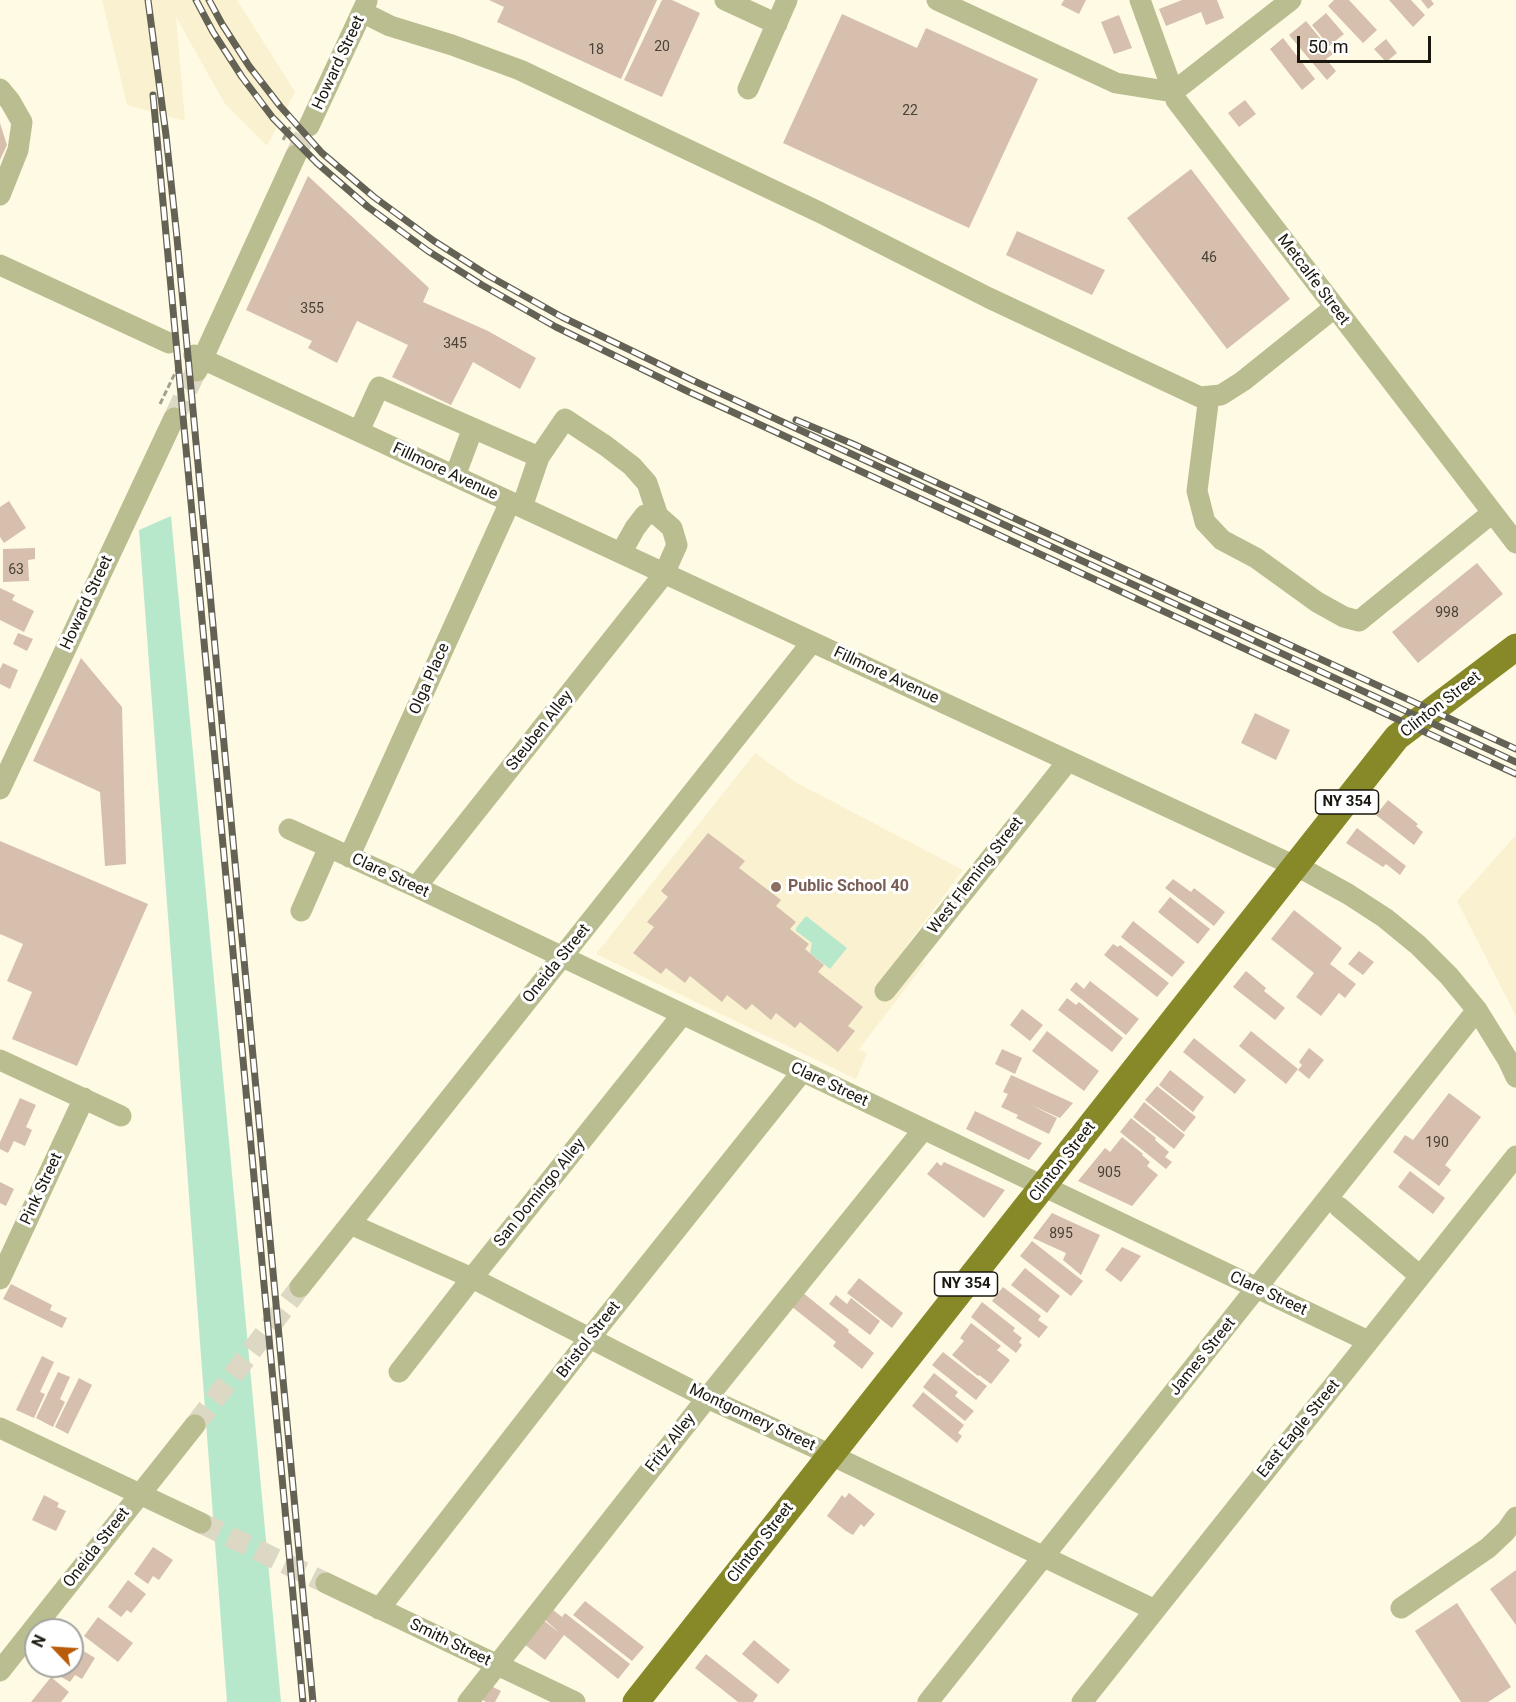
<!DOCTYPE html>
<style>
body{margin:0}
#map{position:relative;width:1516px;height:1702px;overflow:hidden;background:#fefae4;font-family:Roboto,sans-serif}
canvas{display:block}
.north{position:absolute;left:24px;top:1618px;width:60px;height:60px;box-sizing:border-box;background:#fff;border:2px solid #a3a39f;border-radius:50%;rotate:295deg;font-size:16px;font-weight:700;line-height:24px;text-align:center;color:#1a180e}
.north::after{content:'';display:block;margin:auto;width:21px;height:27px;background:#b95c09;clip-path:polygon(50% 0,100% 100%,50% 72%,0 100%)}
.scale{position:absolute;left:1297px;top:36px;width:134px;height:27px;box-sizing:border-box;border:3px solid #1a180e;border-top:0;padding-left:8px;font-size:18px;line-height:21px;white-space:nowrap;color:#1a180e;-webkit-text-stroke:4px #fff;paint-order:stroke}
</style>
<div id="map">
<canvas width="1516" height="1702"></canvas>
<div class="north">N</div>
<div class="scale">50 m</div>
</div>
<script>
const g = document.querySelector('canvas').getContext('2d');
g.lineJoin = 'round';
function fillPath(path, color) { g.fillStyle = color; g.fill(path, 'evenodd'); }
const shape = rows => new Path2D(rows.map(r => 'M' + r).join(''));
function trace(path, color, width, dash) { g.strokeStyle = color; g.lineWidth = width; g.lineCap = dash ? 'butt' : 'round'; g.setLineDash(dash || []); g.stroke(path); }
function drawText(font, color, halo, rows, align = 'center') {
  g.font = font + ' Roboto,sans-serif'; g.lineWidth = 6; g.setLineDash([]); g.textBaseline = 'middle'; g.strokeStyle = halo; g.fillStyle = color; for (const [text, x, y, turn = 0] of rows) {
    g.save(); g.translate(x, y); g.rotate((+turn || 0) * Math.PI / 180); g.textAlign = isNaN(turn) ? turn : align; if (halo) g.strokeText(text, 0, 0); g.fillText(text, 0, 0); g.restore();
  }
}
const built = shape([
 [102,0,237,0,295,92,267,146,225,104,176,17,185,121,127,105],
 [755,753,797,783,963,870,905,948,925,963,859,1049,867,1054,856,1079,596,954],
 [1516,835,1516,1016,1457,901]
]);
const green = shape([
 [171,516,281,1702,227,1702,139,530],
 [806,916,847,948,830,969,810,953,812,943,796,931,796,928]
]);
const building = shape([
 [489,0,657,0,621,79,497,22,504,7],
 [662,0,672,0,700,13,662,97,624,80],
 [1064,0,1086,0,1079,14,1061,5],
 [1182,0,1217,0,1224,18,1206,25,1201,12,1166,26,1159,9],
 [1334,0,1349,0,1377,30,1363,43,1328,6],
 [1389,0,1411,0,1425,15,1413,27],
 [1421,0,1431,0,1434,4,1428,9],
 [1326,13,1344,34,1329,46,1312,25],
 [842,14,917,48,926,28,1038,79,969,228,783,143],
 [1119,15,1132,48,1114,54,1101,22],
 [1306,21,1333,54,1326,59,1336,71,1327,80,1289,35],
 [1283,38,1315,79,1302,90,1270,49],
 [1386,39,1397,53,1386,62,1374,49],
 [1245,100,1256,114,1239,127,1228,113],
 [0,123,7,145,0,160],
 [1191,169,1290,299,1227,349,1127,218],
 [308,176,429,288,423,302,488,331,536,358,520,389,473,362,451,405,392,377,408,345,357,321,337,363,308,348,312,341,246,310],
 [1017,231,1105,270,1092,295,1006,255],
 [9,501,26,528,4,543,0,537,0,507],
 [35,548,35,559,28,560,29,581,3,582,3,549],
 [1477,563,1503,594,1418,663,1392,632],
 [0,588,15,595,12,600,34,611,24,632,0,620],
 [18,633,33,639,27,651,13,644],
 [81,658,122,707,126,864,105,866,100,792,33,761],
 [3,663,18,670,10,689,0,684,0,669],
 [1255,713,1290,730,1276,760,1241,743],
 [1388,800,1418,824,1416,826,1423,832,1414,845,1376,815],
 [1357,828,1406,866,1400,875,1386,864,1383,867,1346,843],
 [708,833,745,861,739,868,781,900,776,906,796,922,790,929,809,944,805,949,824,965,818,972,863,1007,848,1026,855,1031,838,1052,800,1022,795,1028,776,1013,771,1020,752,1004,746,1010,727,995,722,1002,690,976,685,983,666,968,661,974,633,953,654,927,647,922,668,897,661,891],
 [0,841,148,904,77,1066,12,1039,32,992,7,981,23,944,0,934],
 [1173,879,1191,892,1194,888,1225,912,1214,926,1165,888],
 [1170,897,1210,929,1198,944,1158,912],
 [1294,910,1342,948,1330,964,1356,984,1345,998,1339,993,1321,1016,1296,997,1314,973,1271,939],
 [1133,921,1185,962,1172,977,1121,937],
 [1113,944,1118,947,1120,945,1169,983,1157,997,1104,955],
 [1359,951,1374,962,1363,975,1348,964],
 [1246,971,1266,988,1264,991,1285,1008,1275,1020,1233,987],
 [1090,981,1139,1019,1126,1035,1070,990,1076,982,1084,989],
 [1067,998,1076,1005,1079,1002,1123,1038,1112,1052,1058,1010],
 [1022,1009,1043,1025,1030,1041,1010,1025],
 [1047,1031,1099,1071,1084,1091,1032,1051],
 [1251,1031,1298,1069,1286,1084,1239,1046],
 [1194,1038,1246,1080,1235,1094,1183,1052],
 [1309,1048,1324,1060,1309,1079,1298,1070,1302,1065,1299,1062],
 [1002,1049,1022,1058,1015,1074,995,1064],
 [1170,1070,1204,1097,1193,1112,1159,1085],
 [1011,1075,1073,1103,1060,1118,1029,1104,1057,1118,1049,1134,1016,1118,1018,1115,1001,1107,1008,1094,1003,1092],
 [1157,1086,1196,1117,1184,1132,1145,1100],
 [1449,1093,1481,1117,1445,1165,1451,1170,1439,1186,1393,1152,1405,1135,1413,1140],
 [20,1098,36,1105,26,1127,32,1130,25,1146,14,1141,8,1153,0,1149,0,1142],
 [1144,1102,1185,1135,1174,1149,1133,1117],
 [975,1111,1042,1143,1029,1160,966,1129],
 [1131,1118,1156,1138,1155,1140,1169,1152,1165,1157,1172,1162,1166,1169,1120,1132],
 [1122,1137,1143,1154,1142,1155,1150,1162,1147,1166,1158,1175,1132,1206,1078,1181,1105,1148,1110,1152],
 [937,1162,941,1166,944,1162,1005,1190,984,1218,927,1174],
 [1410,1171,1445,1198,1433,1214,1398,1187],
 [0,1182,14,1189,6,1206,0,1203],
 [1052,1213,1100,1235,1081,1275,1063,1260,1066,1253,1033,1238],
 [1032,1241,1083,1281,1071,1296,1020,1256],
 [1122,1247,1141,1256,1121,1282,1105,1270],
 [1025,1268,1060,1296,1047,1313,1011,1285],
 [859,1278,903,1313,892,1328,847,1293],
 [11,1284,52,1305,50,1310,67,1318,62,1328,3,1299],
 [1003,1287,1041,1316,1038,1320,1048,1327,1039,1338,992,1301],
 [802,1292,849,1330,848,1332,874,1353,862,1369,833,1346,836,1342,791,1306],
 [836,1295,847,1304,851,1298,880,1321,870,1335,829,1304],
 [982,1302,1015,1328,1013,1331,1022,1338,1019,1342,1022,1345,1016,1353,971,1317],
 [971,1323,1001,1346,997,1350,1010,1360,991,1384,979,1375,978,1376,952,1355,964,1341,960,1338],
 [943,1352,987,1386,976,1400,932,1365],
 [42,1356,54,1362,40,1392,45,1394,34,1418,16,1410],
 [58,1372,70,1377,60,1399,65,1402,53,1427,36,1418],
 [934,1373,958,1392,955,1396,974,1411,965,1421,923,1387],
 [79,1378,92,1385,68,1434,55,1427],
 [923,1392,964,1425,958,1433,962,1436,957,1443,912,1406],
 [849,1493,875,1514,864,1527,861,1524,853,1535,846,1531,827,1516,842,1495,845,1498],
 [44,1495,59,1503,57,1507,66,1511,56,1531,32,1520],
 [153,1547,173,1560,159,1580,153,1576,148,1584,134,1574],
 [1516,1570,1516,1625,1490,1589],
 [128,1580,146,1594,131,1613,127,1610,121,1617,108,1607],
 [585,1601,644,1647,632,1661,573,1615],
 [1457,1603,1511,1687,1488,1702,1461,1702,1415,1631],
 [552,1609,562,1617,565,1613,630,1664,618,1679,564,1635,545,1660,524,1644,543,1620,561,1634,544,1619],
 [98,1617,133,1643,118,1662,84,1636],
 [754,1640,790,1670,778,1684,742,1654],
 [74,1645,95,1658,82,1679,75,1675,70,1682,56,1674,61,1666,72,1666],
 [706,1654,758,1695,753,1702,738,1702,695,1668],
 [51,1677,69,1692,61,1702,31,1702],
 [491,1686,501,1691,495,1702,486,1702,481,1699]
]);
const minorTunnel = shape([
 [296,155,309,126],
 [174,418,196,371],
 [195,1425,300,1287],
 [201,1523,326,1583]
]);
const path = shape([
 [283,140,290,127],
 [160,404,177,369]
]);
const minor = shape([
 [725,0,777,24],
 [937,0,1116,83,1173,92,1291,0],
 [1140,0,1176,100,1516,543],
 [362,12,390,26,452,45,520,70,819,212,989,298,1200,397,1221,395,1243,381,1334,308],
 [0,89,10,101,22,122,18,150,0,195],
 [748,89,787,0],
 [309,126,367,1],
 [0,265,169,343],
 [194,355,1310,873,1348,894,1385,918,1418,945,1449,976,1477,1010,1508,1060,1516,1077],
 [197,371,296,155],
 [1209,396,1197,491,1205,522,1222,540,1256,558,1317,602,1344,617,1359,621,1492,513],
 [359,431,379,387,539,457,522,507],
 [539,457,565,419,606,446,632,466,647,483,658,516],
 [455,476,473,428],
 [0,789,174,418],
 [289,829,416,887,1368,1341],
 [349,857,510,502],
 [416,887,664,574,677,545,672,528,655,513,645,515,635,528,621,553],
 [301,911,329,847],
 [885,991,1068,761],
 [0,1060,121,1116],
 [1339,1207,1420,1276],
 [350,1224,472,1278,707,1398,831,1455,1155,1610],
 [0,1279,84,1098],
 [300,1287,812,642],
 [399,1372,472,1278,682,1015],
 [0,1428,201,1523],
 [326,1583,575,1702],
 [1401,1608,1488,1548,1506,1531,1516,1517],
 [379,1609,589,1339,802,1072],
 [0,1671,195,1425],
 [468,1702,707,1398,923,1130],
 [928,1702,1477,1010],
 [1082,1702,1516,1156]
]);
const major = shape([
 [636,1702,1397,737,1516,647]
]);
const rail = shape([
 [148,0,166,135,177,238,313,1702],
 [196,0,213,32,242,77,273,118,317,163,368,207,428,251,482,285,556,327,687,391,1516,774],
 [209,0,222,24,249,66,280,106,322,153,374,197,434,241,489,276,562,317,692,380,1516,762],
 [153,95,303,1702],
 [796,420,853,444,1516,749]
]);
const markers = [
 [776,887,6,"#8d6e63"]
];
const numberNames = [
 ["20",662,47],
 ["18",596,50],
 ["22",910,111],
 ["46",1209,258],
 ["355",312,309],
 ["345",455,344],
 ["63",16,570],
 ["998",1447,613],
 ["190",1437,1143],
 ["905",1109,1173],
 ["895",1061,1234]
];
const shields = [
 [1347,802,63],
 [966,1284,63]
];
const shieldNames = [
 ["NY 354",1347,802],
 ["NY 354",966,1284]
];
const streetNames = [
 ["Howard Street",339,63,-65],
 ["Metcalfe Street",1313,280,53],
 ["Fillmore Avenue",445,472,25],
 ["Howard Street",87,603,-65],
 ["Fillmore Avenue",886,676,25],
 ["Olga Place",430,679,-66],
 ["Clinton Street",1441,705,-38],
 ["Steuben Alley",540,731,-52],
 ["Clare Street",390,876,25],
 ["West Fleming Street",976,876,-52],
 ["Oneida Street",557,964,-51],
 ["Clare Street",829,1085,25],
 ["Clinton Street",1063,1162,-52],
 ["Pink Street",42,1189,-65],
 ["San Domingo Alley",540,1193,-51],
 ["Clare Street",1268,1294,25],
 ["Bristol Street",589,1340,-52],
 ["James Street",1203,1357,-51],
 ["Montgomery Street",752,1418,25],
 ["East Eagle Street",1299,1429,-51],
 ["Fritz Alley",671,1443,-52],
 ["Clinton Street",761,1543,-52],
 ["Oneida Street",97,1548,-52],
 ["Smith Street",450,1643,26]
];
const educationNames = [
 ["Public School 40",788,887]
];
fillPath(built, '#f9f1cf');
fillPath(green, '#b8e8cb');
fillPath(building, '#d7bfae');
trace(minorTunnel, '#dcd8c4', 21, [21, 10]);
trace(path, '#a29f8e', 3, [6, 3]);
trace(minor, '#babd8f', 21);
trace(major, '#878827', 27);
trace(rail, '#646254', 7);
trace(rail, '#fff', 4.5, [14]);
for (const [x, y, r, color] of markers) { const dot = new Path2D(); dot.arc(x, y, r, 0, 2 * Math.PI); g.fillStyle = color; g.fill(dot); trace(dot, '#fff', 2); }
drawText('14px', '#494236', null, numberNames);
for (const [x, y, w] of shields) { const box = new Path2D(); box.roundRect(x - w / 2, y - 12, w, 24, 4.5); g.fillStyle = '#fff'; g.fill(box); trace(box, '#1a180e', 1.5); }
drawText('bold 15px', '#1a180e', null, shieldNames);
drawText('16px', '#1a180e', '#fff', streetNames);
drawText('bold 16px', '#785e54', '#fff', educationNames, 'left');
</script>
